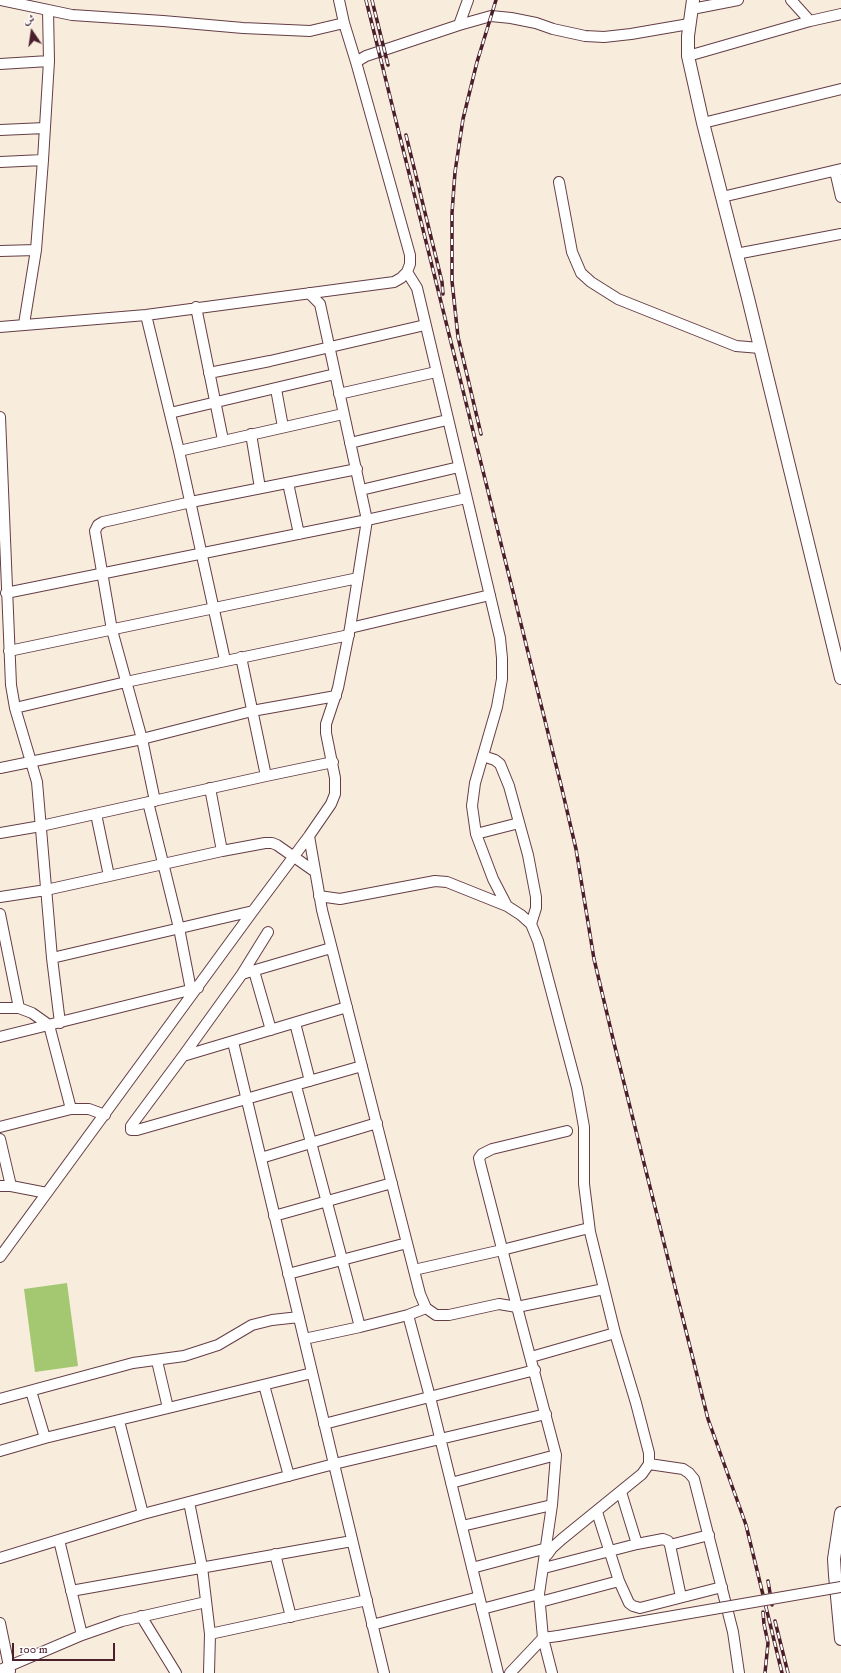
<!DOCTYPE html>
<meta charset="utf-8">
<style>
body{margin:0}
#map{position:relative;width:841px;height:1673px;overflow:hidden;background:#f8ecdc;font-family:"IM FELL DW Pica",Amiri,serif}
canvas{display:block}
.north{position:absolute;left:12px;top:12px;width:40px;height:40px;-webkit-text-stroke:3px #fff;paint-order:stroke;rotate:347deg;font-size:11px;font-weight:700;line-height:16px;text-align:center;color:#4a1f2b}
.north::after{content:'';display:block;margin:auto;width:14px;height:18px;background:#4a1f2b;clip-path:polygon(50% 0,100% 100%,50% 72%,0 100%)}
.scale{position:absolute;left:12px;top:1643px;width:103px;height:18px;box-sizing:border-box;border:2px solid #4a1f2b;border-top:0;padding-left:5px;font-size:12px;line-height:14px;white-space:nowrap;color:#4a1f2b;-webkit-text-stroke:3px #fff;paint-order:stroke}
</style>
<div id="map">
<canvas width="841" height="1673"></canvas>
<div class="north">ش</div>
<div class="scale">100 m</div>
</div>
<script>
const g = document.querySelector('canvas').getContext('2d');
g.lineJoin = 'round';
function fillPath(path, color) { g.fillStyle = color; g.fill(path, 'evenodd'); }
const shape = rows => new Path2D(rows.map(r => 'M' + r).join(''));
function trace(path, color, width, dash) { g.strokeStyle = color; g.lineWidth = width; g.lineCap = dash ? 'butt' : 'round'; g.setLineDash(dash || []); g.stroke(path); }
const green = shape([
 [67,1283,78,1366,35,1372,24,1289]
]);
const minor = shape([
 [1,0,72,15,163,21,243,28,310,31,344,23],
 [339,0,344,23,356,62],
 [791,0,810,21],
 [692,9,738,0],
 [459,25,468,0],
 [688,56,810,21,841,14],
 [0,64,49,61],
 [703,123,841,89],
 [0,130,45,128],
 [0,162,43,160],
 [835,171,841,197],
 [559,182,572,252,581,273,591,282,618,299,736,346,760,348],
 [722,197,841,169],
 [0,251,36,250],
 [736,254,841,234],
 [407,272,417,288,500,638,502,658,502,679,497,707,475,783,472,806,476,834,493,879,507,906],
 [196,307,223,440],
 [146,315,179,451,225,660],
 [24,324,36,250,43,160,49,61,48,10],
 [0,327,146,315,394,282,401,278,407,272,410,264,410,255,356,62,366,56,459,25,491,16,511,18,536,23,553,29,585,36,604,37,631,34,689,24],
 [209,373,270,361,425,325],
 [276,389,283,427],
 [339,394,436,372],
 [170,413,335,374],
 [0,417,11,685,15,708,37,782,52,958,60,1023],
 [251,434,260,488],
 [350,443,447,420],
 [179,451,343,414],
 [288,483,299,534],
 [361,490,459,467],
 [6,593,367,520,466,498],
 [350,628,490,595],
 [9,651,358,578],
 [241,657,266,776],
 [15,708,126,682,349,635],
 [483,756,495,760,500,764,509,786,528,855,536,897,536,908,531,924],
 [0,768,142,739,252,711,336,696],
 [210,788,222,851],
 [155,801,142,739,112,630,95,531,98,525,103,522,191,502,357,469],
 [148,802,179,928,191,990],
 [96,814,109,876],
 [0,833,41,826,266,776,333,762],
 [476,834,519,823],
 [309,836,322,910,420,1294,426,1308,436,1315,449,1315,499,1304,517,1307,556,1455,552,1505,539,1594,543,1638,552,1673],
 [319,896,340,899,435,881,447,882,507,906,521,915,531,924,538,941,577,1088,584,1127,584,1184,590,1232,615,1333,636,1403,649,1453,649,1464,642,1474,562,1539,552,1548,547,1555],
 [0,897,46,890,222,851,265,843,272,843,277,845,314,871],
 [0,914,19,1008],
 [268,932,242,974,183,1056,131,1126,131,1130,137,1130,362,1066],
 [52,958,253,911],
 [254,971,271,1030],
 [242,974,331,948],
 [0,1008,19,1008,32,1013,49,1025,71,1109],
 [295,1023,310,1081],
 [0,1037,198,988],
 [233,1042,384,1673],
 [183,1056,347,1007],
 [296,1086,360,1327],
 [0,1127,71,1109,89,1109,105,1115],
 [567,1131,492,1149,482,1154,479,1158,480,1163,517,1307,604,1289],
 [0,1139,11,1186],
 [261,1158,377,1123],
 [0,1186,11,1186,47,1193],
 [274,1216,392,1183],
 [0,1257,253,911,309,836,331,804,335,794,335,778,326,733,326,724,338,688,350,628,367,520,320,304,309,293],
 [414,1270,502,1250,589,1228],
 [288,1274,407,1243],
 [408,1315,430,1397,498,1673],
 [304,1339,360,1327,408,1315,426,1308],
 [531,1357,615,1333],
 [157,1361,168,1408],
 [264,1385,289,1476],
 [31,1391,45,1438],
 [0,1399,133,1363,184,1356,218,1345,252,1325,272,1320,299,1317],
 [119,1421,143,1514],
 [324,1424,535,1370],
 [0,1451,45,1438,312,1373],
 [649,1464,683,1469,689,1473,694,1479,733,1632,739,1673],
 [451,1483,556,1455],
 [621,1492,637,1544],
 [189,1502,202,1567,210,1634,209,1673],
 [597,1512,619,1581,629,1603,633,1606,640,1608,722,1587],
 [462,1526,552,1505],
 [59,1540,82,1635],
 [670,1545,709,1535],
 [275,1554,291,1617],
 [0,1558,143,1514,334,1464,546,1414],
 [472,1568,547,1548],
 [544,1568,637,1544,663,1539,668,1541,670,1545,681,1597],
 [71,1591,352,1541],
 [540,1602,619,1581],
 [482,1609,539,1594],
 [141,1616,176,1673],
 [0,1623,10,1671],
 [372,1625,479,1597],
 [210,1634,367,1600],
 [0,1670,82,1635,122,1621,206,1602],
 [510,1673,543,1638,558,1636]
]);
const major = shape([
 [693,0,688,36,688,56,703,123,748,298,841,678],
 [841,1513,834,1559,835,1575,841,1639]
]);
const rail = shape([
 [366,0,561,785,576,849,594,959,614,1043,708,1419,746,1525,782,1673],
 [372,0,388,65],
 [406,135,442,282,443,294],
 [481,434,458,337,452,281,452,213,455,172,463,119,477,62,496,0],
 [768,1581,772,1605],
 [763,1612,764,1624,768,1643,765,1673],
 [775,1621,788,1673]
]);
const minorBridge = shape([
 [558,1636,841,1587]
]);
fillPath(green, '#a4c872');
trace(minor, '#643e46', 12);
trace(major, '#643e46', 14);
trace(minor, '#fff', 10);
trace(major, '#fff', 12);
trace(rail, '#4a1f2b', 3.5);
trace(rail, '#fff', 2, [6]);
trace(minorBridge, '#643e46', 12, []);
trace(minorBridge, '#fff', 10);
</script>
